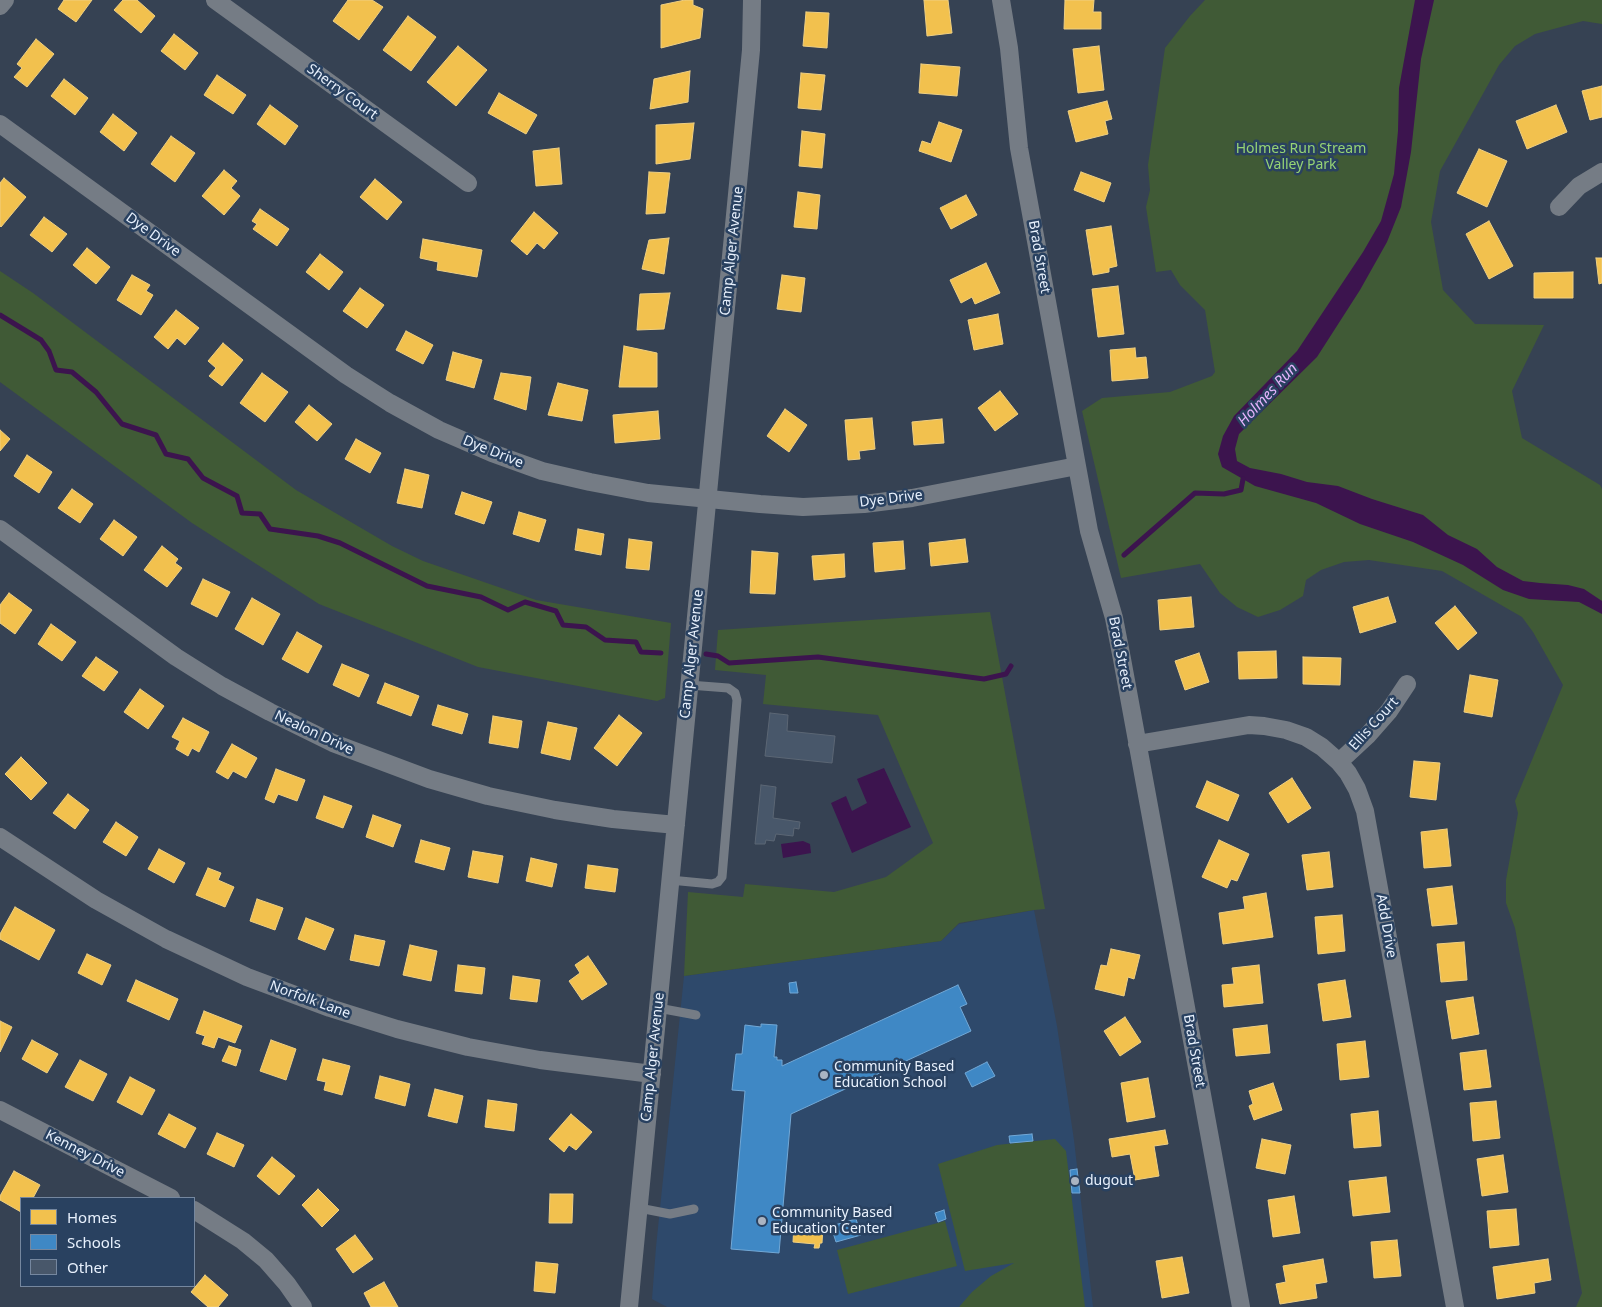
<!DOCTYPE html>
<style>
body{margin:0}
#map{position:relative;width:1602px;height:1307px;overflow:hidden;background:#364253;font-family:"Noto Sans",sans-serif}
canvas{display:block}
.legend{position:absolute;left:20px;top:1197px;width:175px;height:90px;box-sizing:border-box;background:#294160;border:1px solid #75879f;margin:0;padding:6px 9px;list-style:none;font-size:15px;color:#e8f1fd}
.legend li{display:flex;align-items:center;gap:10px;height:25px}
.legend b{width:25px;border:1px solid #75879f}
</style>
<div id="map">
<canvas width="1602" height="1307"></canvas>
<ul class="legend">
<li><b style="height:14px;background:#f2c14e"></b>Homes</li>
<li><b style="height:14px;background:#3f88c5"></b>Schools</li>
<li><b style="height:14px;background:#48576a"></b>Other</li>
</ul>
</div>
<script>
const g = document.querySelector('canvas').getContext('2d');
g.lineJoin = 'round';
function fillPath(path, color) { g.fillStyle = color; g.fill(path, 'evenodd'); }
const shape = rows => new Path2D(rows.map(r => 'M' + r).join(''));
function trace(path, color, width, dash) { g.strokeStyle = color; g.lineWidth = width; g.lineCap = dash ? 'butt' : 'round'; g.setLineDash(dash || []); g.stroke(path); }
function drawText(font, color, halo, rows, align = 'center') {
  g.font = font + ' "Noto Sans",sans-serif'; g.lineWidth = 5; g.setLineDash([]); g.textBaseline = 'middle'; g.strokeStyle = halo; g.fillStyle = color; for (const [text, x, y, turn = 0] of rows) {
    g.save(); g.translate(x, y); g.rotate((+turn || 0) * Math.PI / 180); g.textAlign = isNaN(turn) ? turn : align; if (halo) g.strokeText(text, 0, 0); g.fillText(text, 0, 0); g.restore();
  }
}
const built = shape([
 [1034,910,1057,1026,1074,1140,1093,1307,667,1307,652,1299,656,1247,684,976,941,941,959,924]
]);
const green = shape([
 [1205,0,1602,0,1602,24,1583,21,1535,34,1515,46,1499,65,1440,171,1431,222,1443,290,1475,324,1544,325,1512,391,1522,438,1600,485,1602,489,1602,1307,1576,1307,1582,1293,1515,928,1506,903,1506,880,1518,813,1515,801,1563,685,1533,632,1522,617,1442,571,1369,560,1344,562,1321,570,1306,580,1303,596,1280,610,1258,617,1237,607,1220,593,1200,564,1121,578,1082,411,1102,398,1170,392,1212,376,1215,372,1205,310,1180,285,1171,270,1156,272,1146,207,1150,190,1148,165,1165,48,1190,16],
 [0,271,33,293,296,490,392,546,423,561,536,600,671,623,665,698,657,701,478,667,319,604,192,523,0,382],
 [990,612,1045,909,1034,910,959,923,941,941,684,976,688,892,743,897,745,884,834,892,886,877,933,843,878,715,763,704,766,675,715,670,718,630],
 [1055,1139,1066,1151,1085,1307,959,1307,972,1292,991,1276,1014,1263,965,1271,938,1164,997,1145],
 [945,1221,957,1266,848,1294,837,1250]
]);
const water = shape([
 [1415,0,1434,0,1421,59,1411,152,1401,207,1387,242,1360,290,1317,357,1239,434,1235,449,1237,461,1250,468,1281,474,1307,482,1338,486,1372,499,1423,515,1448,535,1477,549,1497,567,1523,581,1540,583,1568,585,1584,589,1602,601,1602,614,1579,602,1529,599,1503,590,1463,565,1413,542,1360,524,1316,503,1255,486,1222,467,1218,454,1223,436,1234,416,1297,351,1363,252,1381,221,1394,174,1398,131,1399,88],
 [884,768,911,827,852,853,831,803,846,796,852,811,867,803,857,779],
 [803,841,810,844,811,853,783,858,781,844]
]);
const homes = shape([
 [64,0,92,0,76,22,58,9,64,0],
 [123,0,137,0,155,16,141,33,114,10,123,0],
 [348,0,372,0,383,7,359,40,333,21,348,0],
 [685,0,693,0,693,5,703,9,700,38,661,48,661,5,685,0],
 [924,0,948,0,952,33,927,36,924,0],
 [1065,0,1094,0,1093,12,1101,12,1101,29,1064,29,1065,0],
 [806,12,829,13,827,48,803,46,806,12],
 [408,16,436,37,411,71,383,50,408,16],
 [174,34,198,53,185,70,161,51,174,34],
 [36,39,54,54,27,87,14,77,22,68,17,64,36,39],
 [458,46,487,70,456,106,427,82,458,46],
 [1099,46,1104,90,1078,93,1073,49,1099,46],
 [921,64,960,67,957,96,919,93,921,64],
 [690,71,688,102,650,109,654,79,690,71],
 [801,73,825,75,821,110,798,108,801,73],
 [217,75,246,95,233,114,204,95,217,75],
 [64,79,88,98,75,115,51,96,64,79],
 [1602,86,1602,117,1590,120,1582,91,1602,86],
 [499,93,537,115,526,134,488,113,499,93],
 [1107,101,1112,119,1105,121,1108,134,1076,142,1068,111,1107,101],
 [270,105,298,126,285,145,257,124,270,105],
 [1556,105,1567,132,1527,149,1516,121,1556,105],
 [113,114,137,133,124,151,100,132,113,114],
 [939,122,962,130,951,162,919,151,922,141,931,144,939,122],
 [694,123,690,159,656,164,656,125,694,123],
 [802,131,825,134,822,168,799,166,802,131],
 [171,136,195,153,175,182,151,164,171,136],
 [559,148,562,184,536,186,533,151,559,148],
 [1479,149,1507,161,1487,207,1457,193,1479,149],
 [224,170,237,181,231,188,240,196,224,215,202,196,224,170],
 [649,172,670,173,665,213,646,214,649,172],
 [1081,172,1111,183,1104,202,1074,190,1081,172],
 [4,178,26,197,1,227,0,226,0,183,4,178],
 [375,179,402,202,387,220,360,197,375,179],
 [798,192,820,195,817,229,794,227,798,192],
 [966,195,977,215,951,229,940,208,966,195],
 [260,209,289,229,277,246,253,229,257,224,252,221,260,209],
 [534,212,558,233,544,249,537,243,527,255,511,241,534,212],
 [44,217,67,234,52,252,30,235,44,217],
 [1489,221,1513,266,1489,279,1466,234,1489,221],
 [1111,226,1117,266,1109,268,1109,272,1093,275,1086,230,1111,226],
 [669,238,664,274,642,269,649,240,669,238],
 [423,239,482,250,477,277,437,270,438,262,420,258,423,239],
 [87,248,110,267,96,284,73,265,87,248],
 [320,254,343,272,329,290,306,272,320,254],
 [1596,258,1602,258,1602,283,1599,284,1596,258],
 [986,263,1000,293,975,304,972,297,961,303,950,280,986,263],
 [1573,272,1573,298,1534,298,1534,273,1573,272],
 [132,275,150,285,146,291,153,295,141,315,117,300,132,275],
 [782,275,805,278,801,312,777,309,782,275],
 [1118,286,1124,334,1098,337,1092,289,1118,286],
 [360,288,384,305,367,328,343,311,360,288],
 [670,293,664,329,637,330,640,294,670,293],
 [176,310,199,328,185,345,177,338,168,349,154,337,176,310],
 [998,314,1003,344,974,350,968,320,998,314],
 [406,331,433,345,423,364,396,350,406,331],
 [223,343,243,360,222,386,209,376,216,368,208,361,223,343],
 [624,346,657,353,657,387,619,387,624,346],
 [1135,348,1136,358,1146,357,1148,378,1112,381,1110,350,1135,348],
 [453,352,482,360,474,388,446,380,453,352],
 [262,373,288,392,265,422,240,403,262,373],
 [501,373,531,377,526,410,494,399,501,373],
 [558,383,588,390,582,421,548,415,558,383],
 [1000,391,1018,414,995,431,978,408,1000,391],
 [309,405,332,424,317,441,295,422,309,405],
 [785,409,807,425,789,452,767,436,785,409],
 [658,411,660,439,615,443,613,415,658,411],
 [872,418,875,449,859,451,860,459,848,460,845,420,872,418],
 [942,419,944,443,914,445,912,422,942,419],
 [0,430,10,439,0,451,0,430],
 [356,439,381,453,370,473,345,459,356,439],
 [27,455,52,472,39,493,14,476,27,455],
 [405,469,429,475,422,508,397,503,405,469],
 [72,489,93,504,80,523,58,508,72,489],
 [462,492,492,502,484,524,455,514,462,492],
 [519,512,546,520,539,542,513,534,519,512],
 [114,520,137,537,123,556,100,539,114,520],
 [578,529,604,534,601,555,575,550,578,529],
 [629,539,652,542,649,570,626,568,629,539],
 [965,539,968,562,931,566,929,543,965,539],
 [903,541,905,569,875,572,873,543,903,541],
 [162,546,178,559,175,563,182,568,167,587,144,570,162,546],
 [752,551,778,553,775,594,750,593,752,551],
 [844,554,845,577,814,580,812,556,844,554],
 [203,579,230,592,217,617,191,604,203,579],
 [9,593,32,610,15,634,0,623,0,605,9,593],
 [1191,597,1194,627,1160,630,1158,600,1191,597],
 [1388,597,1396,622,1360,633,1353,607,1388,597],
 [252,598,280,614,263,645,235,629,252,598],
 [1455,606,1477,633,1458,650,1435,623,1455,606],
 [51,624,76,642,62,661,38,644,51,624],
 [297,632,322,646,308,673,282,659,297,632],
 [1276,651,1277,678,1239,679,1238,652,1276,651],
 [1199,653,1209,682,1185,690,1175,661,1199,653],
 [96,657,118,672,104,691,82,676,96,657],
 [1303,657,1341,658,1340,685,1303,684,1303,657],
 [342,664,369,675,359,697,333,685,342,664],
 [1470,675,1498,680,1492,717,1464,712,1470,675],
 [385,683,419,696,411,716,377,703,385,683],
 [140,689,164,706,148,729,124,712,140,689],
 [438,705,468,714,462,734,432,725,438,705],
 [619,715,642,733,617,766,594,748,619,715],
 [493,716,522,721,518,748,489,743,493,716],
 [183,718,209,732,199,752,192,748,188,756,176,749,180,741,172,737,183,718],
 [548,722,577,728,570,760,541,753,548,722],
 [232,744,257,758,246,778,233,771,228,779,216,772,232,744],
 [21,757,47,783,31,800,5,774,21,757],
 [1414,761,1440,763,1436,800,1410,797,1414,761],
 [276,769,305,780,297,801,278,794,274,803,265,799,276,769],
 [1292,778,1311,808,1288,823,1269,793,1292,778],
 [1207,781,1239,795,1228,821,1196,807,1207,781],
 [68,794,89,810,75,829,53,813,68,794],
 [324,796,352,806,343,828,316,818,324,796],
 [373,815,401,825,393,847,366,837,373,815],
 [116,822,138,837,126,856,103,842,116,822],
 [1447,829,1451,866,1424,868,1421,832,1447,829],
 [421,840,450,848,444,870,415,862,421,840],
 [1219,840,1249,854,1237,881,1231,879,1227,888,1202,877,1219,840],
 [159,849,185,863,174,883,148,869,159,849],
 [473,851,503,856,498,883,468,877,473,851],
 [1329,852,1333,887,1307,890,1302,855,1329,852],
 [531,858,557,864,552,887,526,881,531,858],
 [588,865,618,869,615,892,585,888,588,865],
 [208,868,221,873,218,880,234,887,225,907,196,895,208,868],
 [1452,886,1457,924,1432,926,1427,889,1452,886],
 [1266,893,1273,937,1223,944,1219,913,1245,909,1243,897,1266,893],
 [257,899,283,908,275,930,250,921,257,899],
 [15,907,55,930,39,960,0,939,0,934,15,907],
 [1342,915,1345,951,1318,954,1315,917,1342,915],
 [306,918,334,929,325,950,298,939,306,918],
 [355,935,385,941,379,966,350,960,355,935],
 [1464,942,1467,980,1441,982,1437,944,1464,942],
 [410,945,437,951,431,981,403,975,410,945],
 [1111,949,1140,955,1134,979,1128,977,1124,996,1095,989,1101,965,1107,966,1111,949],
 [87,954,111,965,102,985,78,973,87,954],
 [588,956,607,984,582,1000,569,981,580,973,575,965,588,956],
 [458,965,485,968,482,994,455,991,458,965],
 [1259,965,1263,1003,1224,1007,1222,985,1234,984,1232,968,1259,965],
 [513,976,540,980,537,1002,510,999,513,976],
 [136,980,178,999,169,1020,127,1001,136,980],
 [1345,980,1351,1017,1323,1021,1318,984,1345,980],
 [1473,997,1479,1034,1452,1039,1446,1001,1473,997],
 [204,1011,242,1026,235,1043,218,1037,214,1048,202,1044,205,1036,196,1033,204,1011],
 [1125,1017,1141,1042,1120,1056,1104,1031,1125,1017],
 [0,1021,12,1027,0,1052,0,1021],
 [1267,1025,1270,1053,1236,1056,1233,1029,1267,1025],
 [32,1040,58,1054,47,1073,22,1059,32,1040],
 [271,1040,296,1049,286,1080,260,1071,271,1040],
 [1365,1041,1369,1077,1340,1080,1337,1044,1365,1041],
 [229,1046,241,1050,236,1066,222,1061,229,1046],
 [1486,1050,1491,1087,1464,1090,1460,1053,1486,1050],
 [323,1059,350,1066,342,1095,324,1090,326,1082,317,1080,323,1059],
 [80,1060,107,1074,93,1101,65,1087,80,1060],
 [380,1076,410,1084,405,1106,375,1098,380,1076],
 [130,1077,155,1090,142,1115,117,1102,130,1077],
 [1148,1078,1155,1117,1127,1122,1121,1083,1148,1078],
 [1273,1083,1282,1110,1254,1120,1249,1106,1253,1104,1249,1091,1273,1083],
 [435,1089,463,1096,457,1123,428,1116,435,1089],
 [488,1100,517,1104,514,1131,485,1127,488,1100],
 [1496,1101,1500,1138,1473,1141,1470,1103,1496,1101],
 [1378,1111,1381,1146,1354,1148,1351,1114,1378,1111],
 [169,1114,196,1128,185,1148,158,1134,169,1114],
 [571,1114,592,1132,576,1150,569,1145,564,1152,549,1139,571,1114],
 [1165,1130,1168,1144,1154,1146,1159,1176,1135,1180,1130,1154,1112,1157,1109,1139,1165,1130],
 [217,1133,244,1145,234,1167,207,1154,217,1133],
 [1262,1139,1291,1145,1285,1174,1256,1168,1262,1139],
 [1503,1155,1508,1192,1482,1196,1477,1159,1503,1155],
 [272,1157,295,1176,279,1195,257,1176,272,1157],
 [14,1171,40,1185,33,1198,21,1198,21,1212,0,1200,0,1196,14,1171],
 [1386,1177,1390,1212,1353,1216,1349,1181,1386,1177],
 [318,1189,339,1210,322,1227,302,1205,318,1189],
 [550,1194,573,1194,572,1223,549,1223,550,1194],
 [1294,1196,1300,1233,1273,1237,1268,1200,1294,1196],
 [1516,1209,1519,1245,1490,1248,1487,1211,1516,1209],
 [794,1224,823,1226,822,1243,820,1243,819,1248,814,1248,815,1244,793,1242,794,1224],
 [355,1235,373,1259,353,1273,336,1249,355,1235],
 [1397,1240,1401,1276,1374,1278,1371,1242,1397,1240],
 [1182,1257,1189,1293,1162,1298,1156,1261,1182,1257],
 [1323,1259,1327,1282,1315,1284,1317,1298,1280,1304,1276,1284,1286,1282,1283,1266,1323,1259],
 [1548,1259,1551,1280,1534,1283,1535,1293,1497,1299,1493,1267,1548,1259],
 [536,1262,558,1264,555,1293,534,1291,536,1262],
 [205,1275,228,1295,218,1307,208,1307,191,1292,205,1275],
 [384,1282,398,1307,371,1307,364,1293,384,1282]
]);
const schools = shape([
 [796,982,798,993,790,993,789,983,796,982],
 [958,985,967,1004,960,1007,971,1031,791,1114,779,1253,731,1249,745,1091,732,1090,736,1054,742,1054,745,1025,761,1027,761,1024,777,1025,774,1057,777,1057,777,1060,782,1060,782,1066,958,985],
 [987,1062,995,1076,972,1087,965,1073,987,1062],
 [1032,1134,1033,1141,1010,1143,1009,1136,1032,1134],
 [1077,1169,1080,1193,1072,1193,1070,1170,1077,1169],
 [944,1210,946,1219,938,1222,935,1213,944,1210],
 [856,1219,861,1235,836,1242,831,1226,856,1219]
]);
const stream = shape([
 [0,315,41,340,49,351,56,370,72,372,96,392,122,424,156,435,166,454,188,459,203,478,237,496,242,513,260,514,270,529,318,536,340,543,427,586,481,597,508,610,525,602,556,611,563,625,586,627,605,640,636,642,641,652,661,653],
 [1124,555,1195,493,1224,494,1241,490,1243,479],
 [706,654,718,656,729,663,818,657,984,679,1006,674,1011,666]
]);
const building = shape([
 [770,713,788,715,787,731,835,736,832,763,765,756,770,713],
 [761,785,776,787,773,818,800,822,799,829,794,828,793,836,776,834,774,841,766,840,765,844,755,844,761,785]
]);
const service = shape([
 [670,880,712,884,718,882,722,877,737,700,735,693,728,688,689,685],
 [658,1008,696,1015],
 [639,1208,670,1214,694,1209]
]);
const minor = shape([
 [215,0,468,183],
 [1001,0,1009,48,1019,148,1077,466,1089,531,1114,618,1122,659,1241,1307],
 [0,6,5,0],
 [0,124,346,375,390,403,439,430,492,453,542,471,590,482,648,493,760,504,803,507,864,504,912,498,1077,466],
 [1559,207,1579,186,1602,172],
 [0,529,176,657,222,686,270,712,333,743,429,779,488,796,555,810,613,819,676,825],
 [1137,744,1249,725,1264,726,1286,730,1306,737,1322,747,1339,762,1348,773,1357,789,1365,811,1455,1307],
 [1339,762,1367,736,1389,711,1407,684],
 [0,837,96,900,166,939,247,977,330,1008,397,1029,468,1047,540,1060,652,1074],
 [0,1110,171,1198],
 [194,1210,243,1241,266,1260,287,1284,303,1307],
 [629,1307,751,50,752,0]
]);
const markers = [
 [824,1075,5,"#aab4c2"],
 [1075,1181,5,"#aab4c2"],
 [762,1221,5,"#aab4c2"]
];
const streetNames = [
 ["Sherry Court",342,92,36],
 ["Dye Drive",153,235,36],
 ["Camp Alger Avenue",732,251,-84],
 ["Brad Street",1039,257,80],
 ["Dye Drive",493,452,22],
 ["Dye Drive",891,499,-7],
 ["Brad Street",1120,653,79],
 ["Camp Alger Avenue",692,654,-84],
 ["Ellis Court",1374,724,-48],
 ["Nealon Drive",314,733,25],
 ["Add Drive",1386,926,80],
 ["Norfolk Lane",310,1000,20],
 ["Brad Street",1194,1051,80],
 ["Camp Alger Avenue",653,1057,-84],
 ["Kenney Drive",85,1154,27]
];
const parkNames = [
 ["Holmes Run Stream",1301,149],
 ["Valley Park",1301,165]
];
const poiNames = [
 ["Community Based",834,1067],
 ["Education School",834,1083],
 ["dugout",1085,1181],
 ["Community Based",772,1213],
 ["Education Center",772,1229]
];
const waterNames = [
 ["Holmes Run",1268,395,-47]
];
fillPath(built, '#2e496b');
fillPath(green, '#405a36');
fillPath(water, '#3c144e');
fillPath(homes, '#f2c14e');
trace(homes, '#efcf82', 1);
fillPath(schools, '#3f88c5');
trace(schools, '#72a8d6', 1);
trace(stream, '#3c144e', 5);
fillPath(building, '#48576a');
trace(building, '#5b6674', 1);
trace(service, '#757c85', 9);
trace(minor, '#757c85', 18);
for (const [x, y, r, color] of markers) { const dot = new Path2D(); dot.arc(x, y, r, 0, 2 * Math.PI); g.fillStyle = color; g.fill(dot); trace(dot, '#294160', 2); }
drawText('14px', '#e8f1fd', '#294160', streetNames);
drawText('14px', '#96d374', '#294160', parkNames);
drawText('14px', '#e8f1fd', '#294160', poiNames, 'left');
drawText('italic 15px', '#e5b3fc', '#294160', waterNames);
</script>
